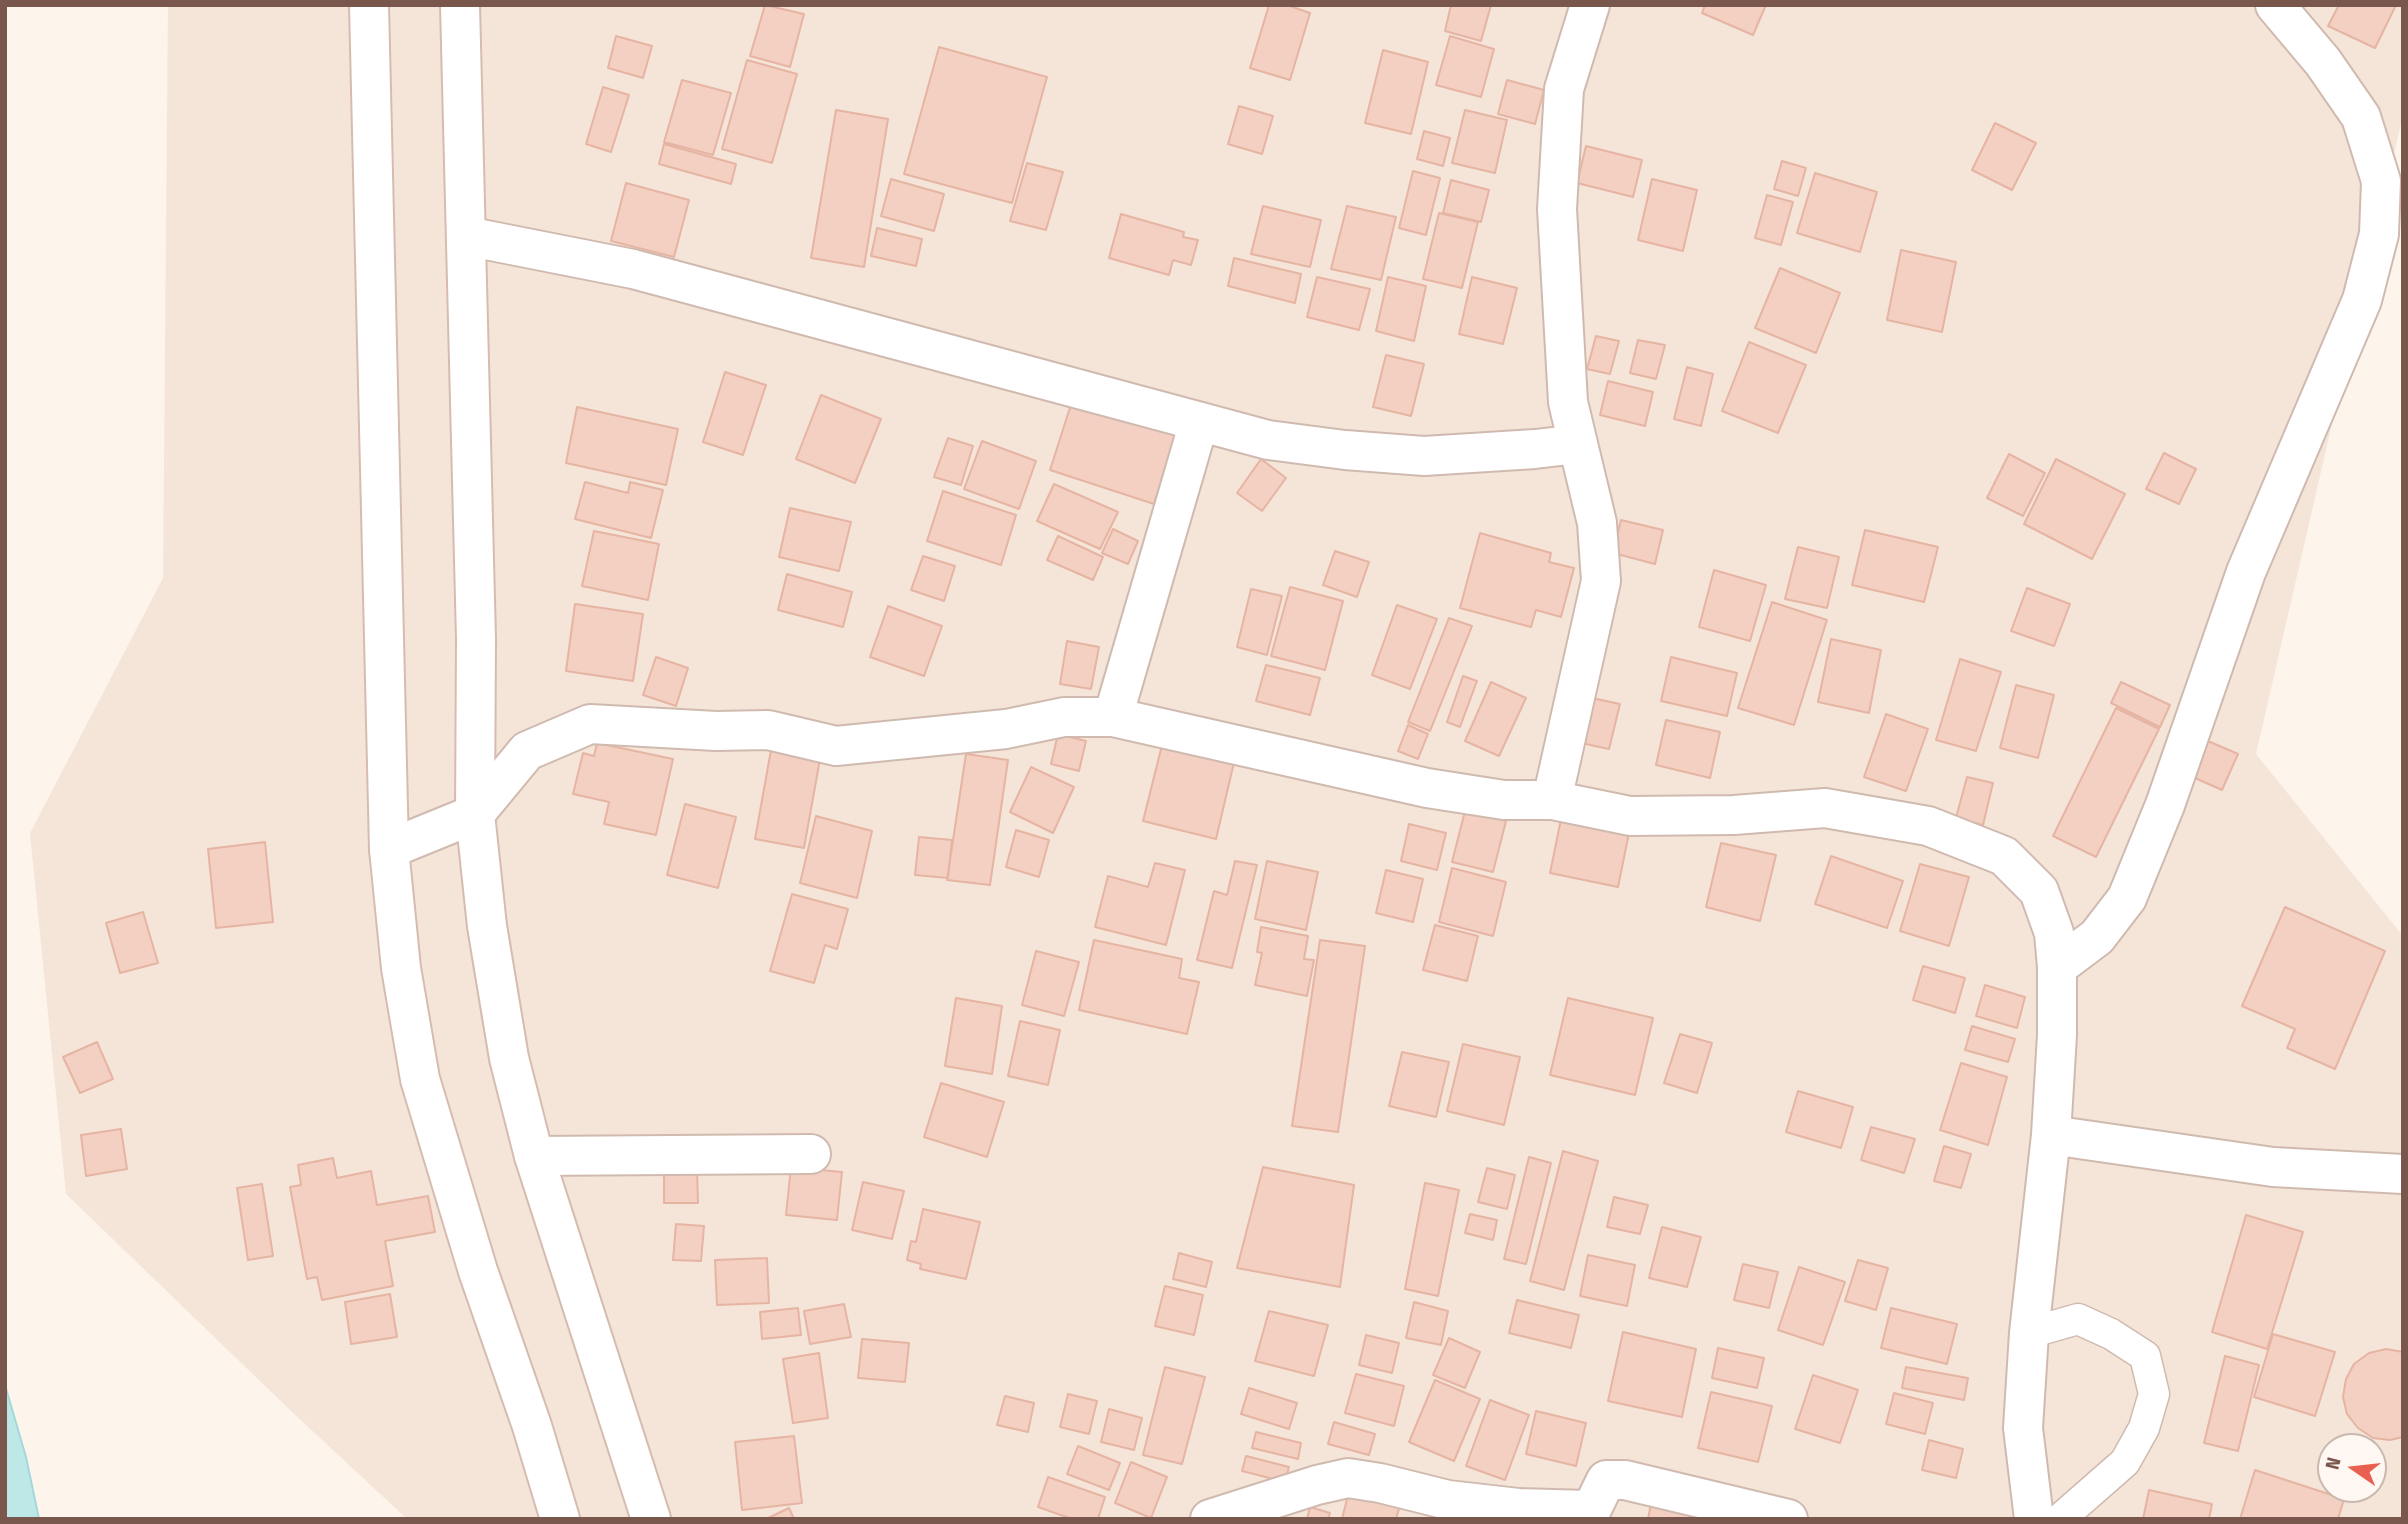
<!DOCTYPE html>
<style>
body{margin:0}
#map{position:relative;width:2408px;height:1524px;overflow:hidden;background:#fdf4eb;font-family:"Fira Sans Condensed",sans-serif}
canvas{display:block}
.frame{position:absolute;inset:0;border:7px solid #79574d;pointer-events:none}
.north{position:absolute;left:2317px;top:1433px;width:70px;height:70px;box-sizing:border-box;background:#fff8f2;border:2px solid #c9b8b0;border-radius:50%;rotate:284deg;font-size:19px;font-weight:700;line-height:28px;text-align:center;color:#79574d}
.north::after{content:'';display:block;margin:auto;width:24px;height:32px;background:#e76050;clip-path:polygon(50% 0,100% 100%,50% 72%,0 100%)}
</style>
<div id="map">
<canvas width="2408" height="1524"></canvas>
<div class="frame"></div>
<div class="north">N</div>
</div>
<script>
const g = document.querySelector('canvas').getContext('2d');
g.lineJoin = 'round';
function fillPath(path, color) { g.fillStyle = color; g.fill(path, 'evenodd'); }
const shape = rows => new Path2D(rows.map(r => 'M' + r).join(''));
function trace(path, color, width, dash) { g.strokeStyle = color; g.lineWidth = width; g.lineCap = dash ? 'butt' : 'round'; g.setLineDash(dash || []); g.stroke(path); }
const residential = shape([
 [168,5,2403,5,2403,115,2256,754,2403,936,2403,1519,407,1519,290,1410,66,1194,30,833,163,578],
 [2331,1447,2373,1447,2373,1489,2331,1489]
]);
const water = shape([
 [5,1385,26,1457,39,1519,5,1519,5,1385]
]);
const building = shape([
 [765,5,804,14,790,67,750,56,765,5],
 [1269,5,1287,5,1310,13,1290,80,1250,68,1269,5],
 [1451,5,1491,5,1481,41,1445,31,1451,5],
 [1705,5,1766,5,1753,35,1702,13,1705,5],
 [2339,5,2396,5,2375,48,2328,26,2339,5],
 [616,36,652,46,643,78,608,68,616,36],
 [1450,36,1494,49,1481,97,1436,85,1450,36],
 [939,47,1047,77,1012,203,904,174,939,47],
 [1383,50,1428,62,1411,134,1365,123,1383,50],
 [747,60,797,74,772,163,722,149,747,60],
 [682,80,731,93,713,155,664,142,682,80],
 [1507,80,1544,90,1535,124,1498,114,1507,80],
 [603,87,629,95,611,152,586,144,603,87],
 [1239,106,1273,116,1262,154,1228,144,1239,106],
 [836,110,888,119,864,267,811,258,836,110],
 [1465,110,1507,120,1495,173,1452,163,1465,110],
 [1995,123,2036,143,2012,190,1972,170,1995,123],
 [1424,131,1450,138,1443,166,1417,159,1424,131],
 [664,144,736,164,731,184,659,164,664,144],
 [1586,146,1642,160,1633,197,1577,183,1586,146],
 [1782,161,1806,168,1798,196,1774,189,1782,161],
 [1027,163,1063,172,1046,230,1010,221,1027,163],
 [1413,171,1440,178,1426,235,1399,228,1413,171],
 [1815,173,1877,192,1860,252,1797,233,1815,173],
 [891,179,944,194,934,231,881,216,891,179],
 [1652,179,1697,190,1683,251,1638,240,1652,179],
 [1451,180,1489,190,1481,222,1443,213,1451,180],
 [626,183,689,200,674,257,611,241,626,183],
 [1767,195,1793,202,1781,245,1755,238,1767,195],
 [1263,206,1321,220,1310,267,1251,254,1263,206],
 [1347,206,1396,217,1381,280,1331,269,1347,206],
 [1439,213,1478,222,1462,288,1423,279,1439,213],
 [1121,214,1184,232,1183,237,1198,240,1191,265,1173,260,1169,275,1109,258,1121,214],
 [877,228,922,239,916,266,871,256,877,228],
 [1901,250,1956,262,1942,332,1887,320,1901,250],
 [1234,258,1301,274,1295,303,1228,286,1234,258],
 [1780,268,1840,293,1816,353,1755,328,1780,268],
 [1317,277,1370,289,1359,330,1307,317,1317,277],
 [1388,277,1426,286,1414,341,1376,331,1388,277],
 [1472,277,1517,288,1503,344,1459,334,1472,277],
 [1596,336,1619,341,1610,374,1587,369,1596,336],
 [1638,340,1665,345,1656,379,1630,373,1638,340],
 [1749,342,1806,365,1778,433,1722,411,1749,342],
 [1386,355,1424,364,1411,416,1373,407,1386,355],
 [1687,367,1713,374,1701,426,1674,419,1687,367],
 [725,372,766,385,743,455,703,442,725,372],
 [1608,381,1653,392,1645,426,1600,415,1608,381],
 [1075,392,1179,426,1154,504,1050,470,1075,392],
 [821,395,881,419,855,483,796,459,821,395],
 [577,407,678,429,666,485,566,463,577,407],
 [948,438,973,446,961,485,934,477,948,438],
 [982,441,1036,461,1019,509,964,489,982,441],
 [2164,453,2196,469,2179,504,2146,489,2164,453],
 [2009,454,2045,473,2023,516,1987,498,2009,454],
 [1261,459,1286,478,1262,511,1237,493,1261,459],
 [2056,459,2125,494,2092,559,2024,524,2056,459],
 [585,482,628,493,630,482,663,490,651,538,575,519,585,482],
 [1054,484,1118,512,1100,549,1037,521,1054,484],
 [943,491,1016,515,1001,565,927,541,943,491],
 [790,508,851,522,839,571,779,557,790,508],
 [1621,520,1663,530,1655,564,1613,553,1621,520],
 [1113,529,1138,541,1128,564,1102,553,1113,529],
 [1865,530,1938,547,1924,602,1852,585,1865,530],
 [594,531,659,544,648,600,582,586,594,531],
 [1480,533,1551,553,1549,562,1574,568,1561,617,1536,610,1531,627,1460,608,1480,533],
 [1058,536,1103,557,1093,580,1047,560,1058,536],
 [1798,547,1839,557,1827,608,1785,599,1798,547],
 [1335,551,1369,562,1357,597,1323,585,1335,551],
 [923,556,955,566,944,601,911,590,923,556],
 [1714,570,1766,585,1750,641,1699,627,1714,570],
 [787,574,852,592,843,627,778,610,787,574],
 [1290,587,1343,601,1325,670,1271,656,1290,587],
 [2027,588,2070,604,2054,646,2011,631,2027,588],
 [1251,589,1282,596,1267,655,1237,647,1251,589],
 [1772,602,1827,620,1794,725,1738,708,1772,602],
 [575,604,643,614,633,681,566,671,575,604],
 [1397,605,1437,619,1410,689,1372,675,1397,605],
 [888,606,942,626,924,676,870,657,888,606],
 [1449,618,1472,626,1430,731,1408,722,1449,618],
 [1831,639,1881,650,1869,713,1818,702,1831,639],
 [1067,641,1099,647,1091,689,1060,684,1067,641],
 [656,657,688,668,676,706,643,695,656,657],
 [1671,657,1737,673,1727,716,1661,701,1671,657],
 [1960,659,2001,672,1976,751,1936,740,1960,659],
 [1266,665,1320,678,1310,715,1256,701,1266,665],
 [1463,676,1477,681,1460,727,1447,722,1463,676],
 [1491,682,1526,698,1499,756,1465,741,1491,682],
 [2121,682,2170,705,2160,727,2111,703,2121,682],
 [2016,685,2054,695,2038,758,2000,748,2016,685],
 [1592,698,1620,704,1609,749,1581,743,1592,698],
 [2116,708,2159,729,2096,857,2053,836,2116,708],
 [1886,714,1928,729,1906,791,1864,777,1886,714],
 [1666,720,1720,732,1710,778,1656,765,1666,720],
 [1408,725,1428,734,1418,759,1398,751,1408,725],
 [1058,734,1086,741,1079,771,1051,764,1058,734],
 [1164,737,1236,754,1216,839,1143,821,1164,737],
 [2201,738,2238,754,2222,790,2186,774,2201,738],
 [597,743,673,759,656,835,604,824,609,802,573,794,583,753,594,756,597,743],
 [771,750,820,759,804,848,755,839,771,750],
 [966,754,1008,760,990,885,947,880,966,754],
 [1031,767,1074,787,1053,833,1010,812,1031,767],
 [1967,777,1993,783,1983,825,1956,818,1967,777],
 [685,804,736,817,718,888,667,875,685,804],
 [1465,811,1506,821,1493,872,1452,862,1465,811],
 [816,816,872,831,857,898,800,883,816,816],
 [1561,819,1629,833,1618,887,1550,873,1561,819],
 [1409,824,1446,833,1437,870,1401,861,1409,824],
 [1016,830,1049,840,1039,877,1006,867,1016,830],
 [919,837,952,840,948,878,915,875,919,837],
 [265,842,273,922,216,928,208,849,265,842],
 [1721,843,1776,855,1760,921,1706,907,1721,843],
 [1831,856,1903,881,1887,928,1815,904,1831,856],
 [1235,861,1257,865,1232,968,1197,960,1214,891,1227,895,1235,861],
 [1267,861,1318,872,1306,930,1255,919,1267,861],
 [1155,863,1185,870,1166,945,1095,927,1108,876,1148,887,1155,863],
 [1920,864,1969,877,1949,946,1900,931,1920,864],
 [1452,868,1506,882,1493,936,1439,922,1452,868],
 [1386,870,1423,879,1413,922,1376,913,1386,870],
 [792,894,848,909,837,949,825,945,814,983,770,971,792,894],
 [2285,907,2385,951,2335,1069,2287,1048,2295,1029,2242,1006,2285,907],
 [143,912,158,963,120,973,106,923,143,912],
 [1435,925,1478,936,1467,981,1423,970,1435,925],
 [1261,927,1308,936,1304,959,1314,960,1307,996,1255,985,1262,953,1257,952,1261,927],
 [1094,940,1182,959,1179,978,1199,982,1187,1034,1079,1010,1094,940],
 [1320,940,1365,946,1338,1132,1292,1126,1320,940],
 [1036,951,1079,962,1064,1016,1022,1005,1036,951],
 [1923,966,1965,978,1955,1013,1913,1000,1923,966],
 [1985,985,2025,997,2017,1028,1976,1016,1985,985],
 [956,998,1002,1006,992,1074,945,1066,956,998],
 [1568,998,1653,1018,1635,1095,1550,1075,1568,998],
 [1020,1021,1060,1030,1048,1085,1008,1076,1020,1021],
 [1972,1026,2015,1039,2008,1062,1965,1050,1972,1026],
 [1680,1034,1712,1043,1697,1093,1664,1083,1680,1034],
 [97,1042,113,1079,80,1093,63,1057,97,1042],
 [1463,1044,1520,1057,1504,1125,1447,1111,1463,1044],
 [1402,1052,1449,1062,1436,1117,1389,1106,1402,1052],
 [1961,1063,2007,1077,1988,1145,1940,1130,1961,1063],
 [941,1083,1004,1102,987,1157,924,1137,941,1083],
 [1798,1091,1853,1107,1841,1148,1786,1132,1798,1091],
 [1871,1127,1915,1139,1904,1173,1861,1160,1871,1127],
 [121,1129,127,1169,86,1176,81,1135,121,1129],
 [1944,1146,1971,1154,1961,1188,1934,1181,1944,1146],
 [1563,1151,1598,1161,1564,1290,1530,1281,1563,1151],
 [1529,1157,1551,1163,1526,1264,1504,1259,1529,1157],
 [333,1158,337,1178,371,1171,377,1205,428,1196,435,1232,385,1241,393,1286,322,1300,317,1277,307,1279,290,1187,301,1185,298,1165,333,1158],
 [791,1167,842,1172,837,1220,786,1215,791,1167],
 [1263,1167,1354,1185,1340,1287,1237,1268,1263,1167],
 [697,1168,698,1203,664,1203,664,1169,697,1168],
 [1487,1168,1515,1175,1507,1209,1478,1202,1487,1168],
 [863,1182,904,1191,892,1239,852,1230,863,1182],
 [1425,1183,1459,1190,1438,1296,1405,1289,1425,1183],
 [262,1184,273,1256,248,1260,237,1188,262,1184],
 [1614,1197,1648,1205,1640,1234,1607,1227,1614,1197],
 [923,1209,980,1222,966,1279,920,1269,921,1264,907,1260,911,1241,916,1242,923,1209],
 [1470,1214,1497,1220,1493,1240,1465,1233,1470,1214],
 [2246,1215,2303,1232,2267,1349,2212,1332,2246,1215],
 [676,1224,704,1226,701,1261,673,1260,676,1224],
 [1662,1227,1701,1237,1687,1287,1649,1278,1662,1227],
 [1179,1253,1212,1262,1206,1287,1173,1279,1179,1253],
 [1588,1255,1635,1265,1627,1306,1580,1296,1588,1255],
 [767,1258,769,1303,717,1305,715,1260,767,1258],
 [1858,1260,1888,1268,1876,1310,1845,1301,1858,1260],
 [1743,1264,1778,1272,1769,1308,1734,1300,1743,1264],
 [1799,1267,1845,1282,1823,1345,1778,1330,1799,1267],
 [1165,1286,1203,1295,1194,1335,1155,1326,1165,1286],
 [390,1294,397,1337,351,1344,345,1302,390,1294],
 [1517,1300,1579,1315,1571,1348,1509,1333,1517,1300],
 [1414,1302,1448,1311,1441,1345,1406,1338,1414,1302],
 [844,1304,851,1337,810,1344,804,1311,844,1304],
 [798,1308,801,1335,762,1339,760,1312,798,1308],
 [1891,1308,1957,1324,1947,1364,1881,1348,1891,1308],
 [1269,1311,1328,1325,1314,1376,1255,1361,1269,1311],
 [1623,1332,1696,1349,1682,1417,1608,1401,1623,1332],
 [2273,1334,2335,1352,2315,1416,2254,1397,2273,1334],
 [1366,1335,1399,1343,1392,1373,1359,1365,1366,1335],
 [1449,1338,1480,1352,1465,1388,1433,1375,1449,1338],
 [862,1339,909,1343,905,1382,858,1378,862,1339],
 [1718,1348,1764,1358,1757,1388,1712,1378,1718,1348],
 [2386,1349,2403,1352,2403,1437,2390,1440,2373,1438,2358,1428,2347,1414,2343,1397,2346,1379,2354,1364,2369,1353,2386,1349],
 [819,1353,828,1418,793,1423,783,1359,819,1353],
 [2225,1356,2259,1365,2238,1451,2204,1443,2225,1356],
 [1165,1367,1205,1377,1182,1464,1143,1455,1165,1367],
 [1906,1367,1968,1378,1964,1400,1902,1388,1906,1367],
 [1356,1374,1404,1386,1394,1426,1345,1413,1356,1374],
 [1813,1375,1858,1390,1840,1443,1795,1429,1813,1375],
 [1435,1380,1480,1399,1454,1461,1409,1442,1435,1380],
 [1249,1388,1297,1403,1289,1429,1241,1414,1249,1388],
 [1711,1392,1772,1406,1758,1462,1698,1448,1711,1392],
 [1894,1393,1933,1403,1925,1434,1886,1424,1894,1393],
 [1068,1394,1097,1401,1089,1434,1060,1427,1068,1394],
 [1005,1396,1034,1403,1028,1432,997,1425,1005,1396],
 [1490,1400,1529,1415,1505,1480,1466,1466,1490,1400],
 [1109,1409,1142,1418,1134,1450,1101,1442,1109,1409],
 [1536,1411,1586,1423,1576,1466,1526,1454,1536,1411],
 [1334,1422,1375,1434,1369,1455,1328,1444,1334,1422],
 [1256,1432,1301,1443,1298,1459,1252,1448,1256,1432],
 [794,1436,802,1503,742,1510,735,1442,794,1436],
 [1929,1440,1963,1449,1956,1478,1922,1470,1929,1440],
 [1078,1446,1120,1463,1109,1490,1067,1474,1078,1446],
 [1246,1456,1289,1467,1285,1482,1242,1471,1246,1456],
 [1131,1462,1167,1477,1151,1518,1115,1503,1131,1462],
 [2255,1470,2344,1499,2338,1519,2240,1519,2255,1470],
 [1048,1477,1105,1497,1098,1519,1072,1519,1038,1507,1048,1477],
 [2149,1490,2212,1504,2209,1519,2143,1519,2149,1490],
 [1349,1491,1400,1505,1396,1519,1342,1519,1349,1491],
 [1653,1493,1696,1501,1693,1519,1648,1519,1653,1493],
 [1310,1507,1330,1513,1328,1519,1307,1519,1310,1507],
 [789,1508,794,1519,766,1519,789,1508]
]);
const lane = shape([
 [2029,1333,2078,1319,2111,1334,2145,1356,2154,1394,2144,1428,2125,1462,2060,1519]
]);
const street = shape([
 [466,236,633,269,1268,440,1345,450,1424,456,1535,449,1578,444,1568,402,1557,209,1564,89,1590,5],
 [1113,717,1199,422],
 [1552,800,1601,581,1597,523,1578,444],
 [389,849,475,814,527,751,590,724,716,731,768,730,836,746,1006,729,1064,717,1113,717,1427,788,1504,800,1552,800,1630,816,1734,815,1825,808,1928,826,2004,856,2039,891,2054,933,2057,967],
 [2051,1135,2273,1167,2403,1174],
 [534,1156,811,1154],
 [1210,1519,1317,1485,1348,1478,1380,1483,1448,1500,1518,1508,1589,1510],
 [1587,1519,1606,1480,1625,1480,1788,1519],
 [2034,1519,2023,1428,2029,1333,2051,1135,2057,1035,2057,967,2097,937,2127,898,2165,805,2246,572,2362,300,2379,234,2381,181,2361,117,2323,62,2275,5]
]);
const secondary = shape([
 [369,5,389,849,401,968,420,1079,478,1271,532,1426,560,1519],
 [460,5,476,639,475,814,487,926,509,1058,534,1156,651,1519]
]);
fillPath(residential, '#f5e5d9');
fillPath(water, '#bee7e8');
trace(water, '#a4d8da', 2);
fillPath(building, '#f3d0c2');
trace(building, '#e6b4a2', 2);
trace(lane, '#d0baaf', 33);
trace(street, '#d0baaf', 42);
trace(secondary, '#d6bcaf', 42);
trace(lane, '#fff', 30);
trace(street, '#fff', 38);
trace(secondary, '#fff', 38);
</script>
